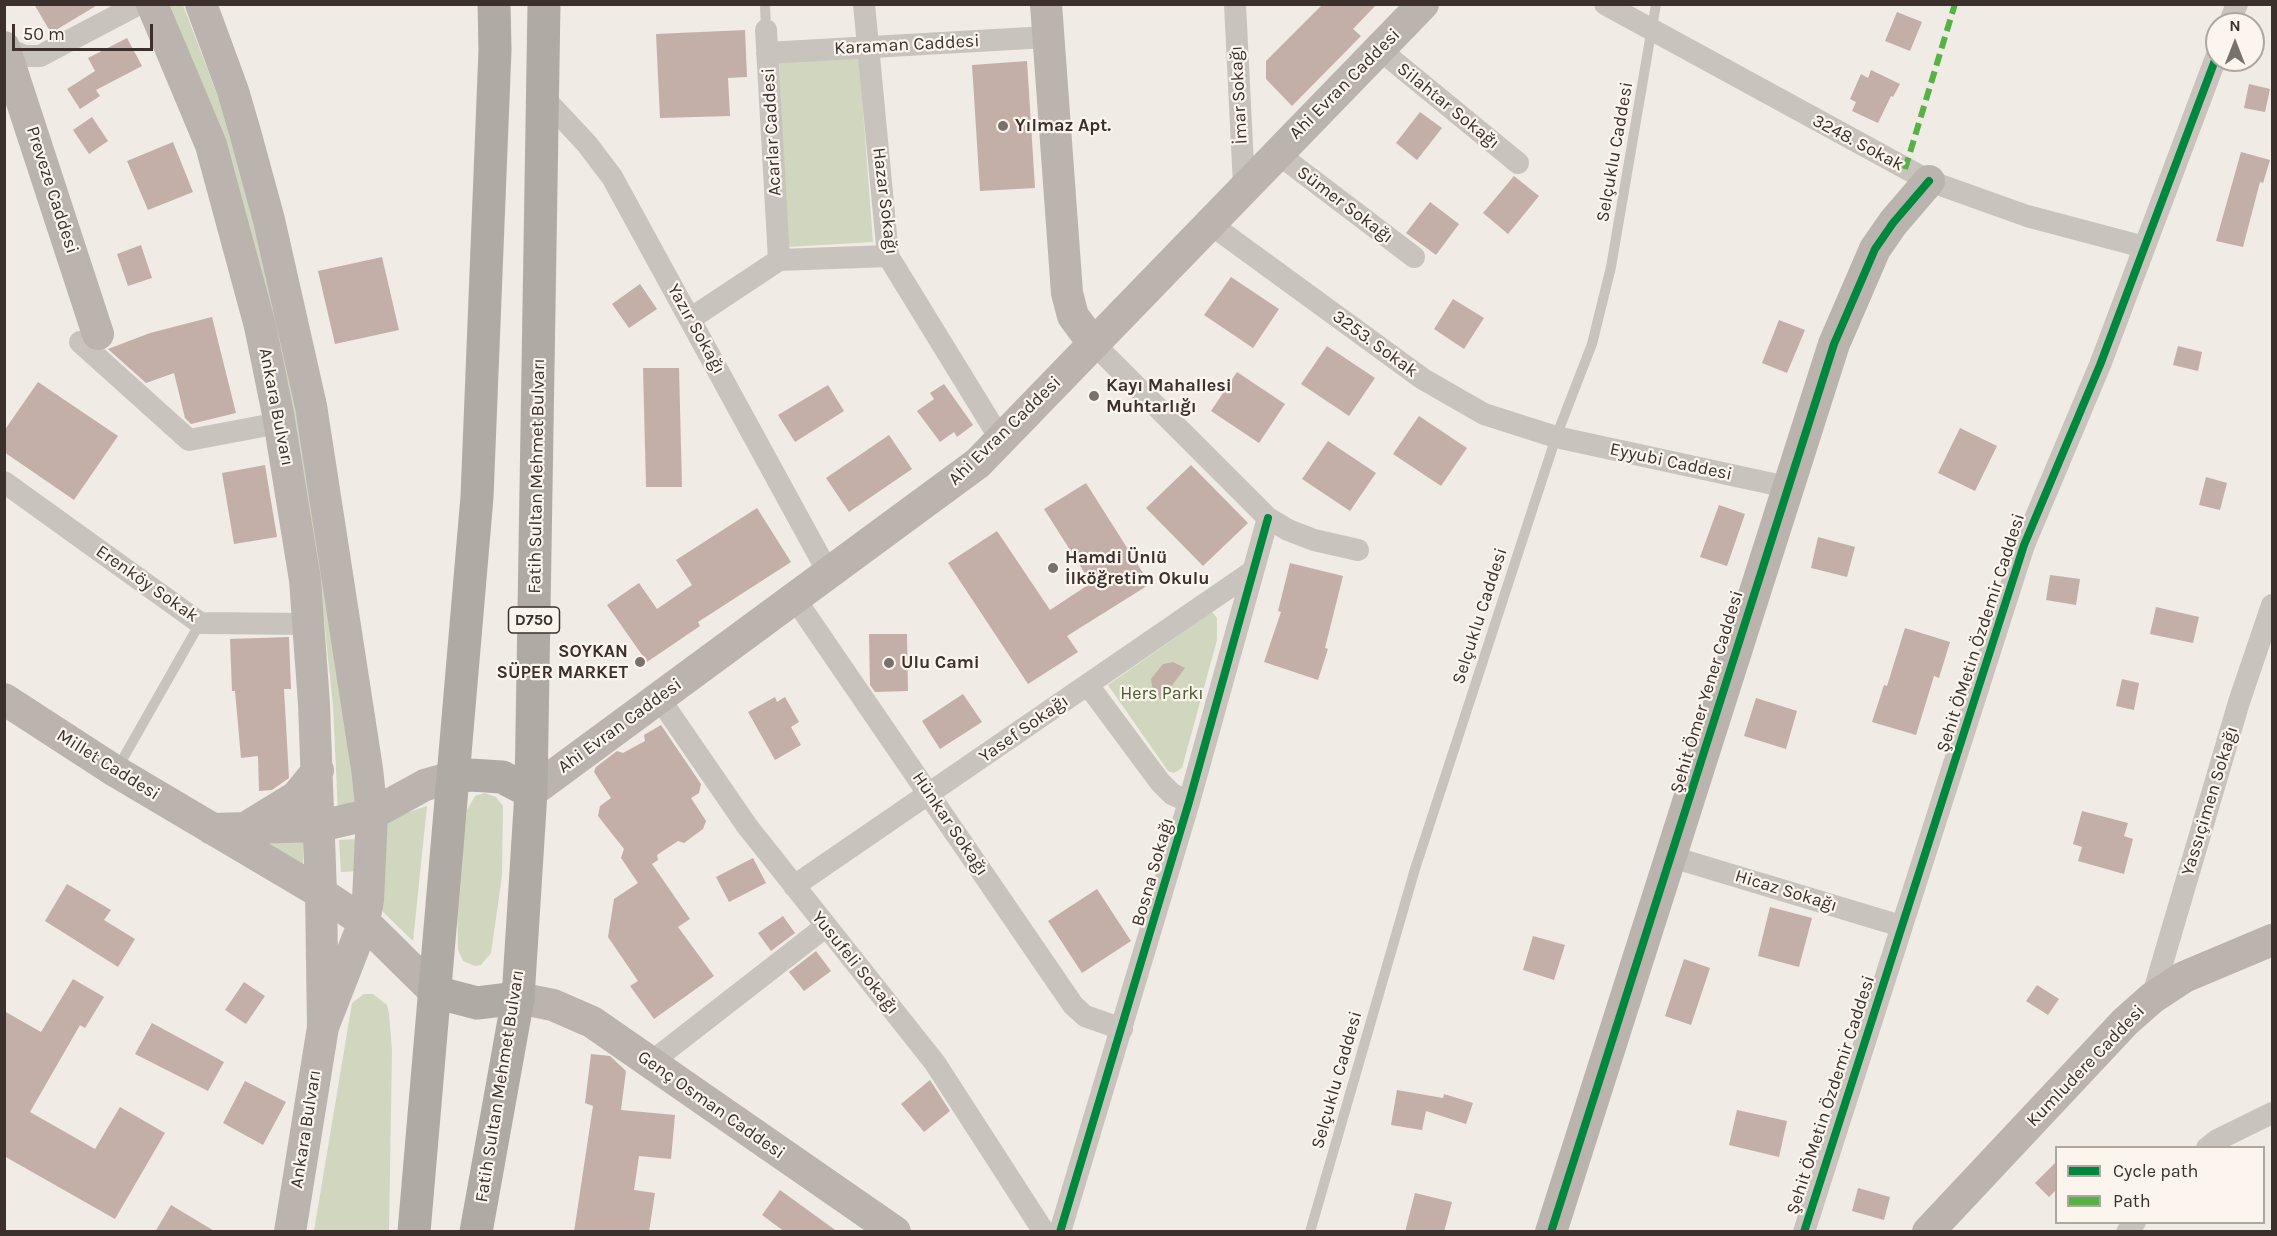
<!DOCTYPE html>
<meta charset="utf-8">
<style>
body{margin:0}
#map{position:relative;width:2277px;height:1236px;overflow:hidden;background:#f0ebe5;font-family:Karla,sans-serif}
canvas{display:block}
.frame{position:absolute;inset:0;border:6px solid #3b302b;pointer-events:none}
.legend{position:absolute;left:2055px;top:1146px;width:210px;height:78px;box-sizing:border-box;background:#fbf5ee;border:2px solid #aea6a0;margin:0;padding:8px 10px;list-style:none;font-size:18px;color:#3b302b}
.legend li{display:flex;align-items:center;gap:12px;height:30px}
.legend b{width:30px;border:2px solid #aea6a0}
.north{position:absolute;left:2205px;top:12px;width:60px;height:60px;box-sizing:border-box;background:#fbf5ee;border:2px solid #aea6a0;border-radius:50%;rotate:0deg;font-size:16px;font-weight:700;line-height:24px;text-align:center;color:#3b302b}
.north::after{content:'';display:block;margin:auto;width:21px;height:27px;background:#7a716c;clip-path:polygon(50% 0,100% 100%,50% 72%,0 100%)}
.scale{position:absolute;left:12px;top:24px;width:141px;height:27px;box-sizing:border-box;border:3px solid #3b302b;border-top:0;padding-left:8px;font-size:18px;line-height:21px;white-space:nowrap;color:#3b302b;-webkit-text-stroke:4px #fbf5ee;paint-order:stroke}
</style>
<div id="map">
<canvas width="2277" height="1236"></canvas>
<div class="frame"></div>
<ul class="legend">
<li><b style="height:8px;background:#00873e"></b>Cycle path</li>
<li><b style="height:8px;background:#57b246"></b>Path</li>
</ul>
<div class="north">N</div>
<div class="scale">50 m</div>
</div>
<script>
const g = document.querySelector('canvas').getContext('2d');
g.lineJoin = 'round';
function fillPath(path, color) { g.fillStyle = color; g.fill(path, 'evenodd'); }
const shape = rows => new Path2D(rows.map(r => 'M' + r).join(''));
function trace(path, color, width, dash) { g.strokeStyle = color; g.lineWidth = width; g.lineCap = dash ? 'butt' : 'round'; g.setLineDash(dash || []); g.stroke(path); }
function drawText(font, color, halo, rows, align = 'center') {
  g.font = font + ' Karla,sans-serif'; g.lineWidth = 4.5; g.setLineDash([]); g.textBaseline = 'middle'; g.strokeStyle = halo; g.fillStyle = color; for (const [text, x, y, turn = 0] of rows) {
    g.save(); g.translate(x, y); g.rotate((+turn || 0) * Math.PI / 180); g.textAlign = isNaN(turn) ? turn : align; if (halo) g.strokeText(text, 0, 0); g.fillText(text, 0, 0); g.restore();
  }
}
const green = shape([
 [170,5,183,5,225,115,243,174,294,393,328,595,356,809,338,811,333,707,320,580,211,106],
 [859,57,873,242,787,247,779,62],
 [1212,612,1217,618,1217,640,1182,768,1174,773,1168,771,1108,685],
 [485,793,496,797,503,806,502,876,491,953,481,965,475,966,463,961,458,950,457,901,467,810,475,796],
 [427,806,413,941,381,910,384,820],
 [357,839,359,871,341,872,339,840],
 [263,840,303,840,303,869],
 [364,994,373,994,387,1005,389,1014,392,1050,389,1231,314,1231,352,1003]
]);
const building = shape([
 [34,4,99,4,51,33],
 [1323,4,1377,4,1353,29,1361,36,1292,106,1266,79,1266,61],
 [1897,12,1922,22,1910,51,1885,41],
 [745,30,747,77,728,78,730,116,660,118,656,34],
 [127,38,142,66,96,90,100,96,80,109,67,89,95,71,88,58],
 [1027,61,1035,188,980,191,972,65],
 [1871,70,1900,84,1893,97,1891,96,1878,123,1852,111,1856,102,1850,99,1861,74,1868,78],
 [2249,84,2270,89,2265,112,2244,108],
 [1420,112,1442,128,1417,160,1396,143],
 [92,117,108,141,89,154,73,130],
 [173,142,193,192,148,210,127,161],
 [2241,152,2270,160,2263,183,2260,182,2243,247,2216,241],
 [1514,176,1539,196,1508,234,1483,213],
 [1430,202,1459,224,1436,255,1406,233],
 [141,245,152,278,128,286,117,254],
 [382,257,399,330,335,344,318,271],
 [1231,277,1279,309,1253,348,1204,315],
 [640,284,657,309,629,328,612,304],
 [1453,299,1484,318,1464,349,1434,329],
 [212,317,236,413,191,424,185,418,174,373,146,383,108,349,150,333],
 [1779,320,1805,330,1787,373,1762,363],
 [1327,346,1375,378,1349,416,1301,384],
 [2178,346,2202,352,2198,371,2173,365],
 [643,368,679,368,682,487,646,487],
 [1237,372,1285,404,1259,443,1211,411],
 [38,382,118,436,74,500,4,452,4,431],
 [944,384,973,425,957,437,954,432,940,442,917,411,934,399,930,393],
 [828,385,844,411,795,442,778,415],
 [1419,416,1467,448,1441,486,1393,454],
 [1960,428,1997,446,1975,491,1938,473],
 [889,435,912,469,849,512,826,478],
 [1328,441,1376,473,1350,511,1302,479],
 [265,465,277,537,234,544,222,473],
 [1191,465,1248,523,1203,566,1146,508],
 [2206,477,2227,483,2220,510,2199,505],
 [1086,483,1150,584,1067,636,1078,652,1028,684,948,563,997,531,1050,610,1091,583,1044,509],
 [1719,505,1745,514,1727,566,1700,557],
 [757,508,791,562,698,622,700,626,647,662,607,605,639,583,657,609,692,585,676,560],
 [1818,537,1855,547,1847,577,1811,568],
 [1290,563,1343,576,1325,648,1328,649,1318,680,1264,662,1281,612,1278,611],
 [2050,575,2080,579,2076,605,2046,600],
 [2156,607,2199,617,2193,643,2150,634],
 [1905,628,1950,642,1939,678,1934,676,1916,735,1872,722,1884,685,1887,686],
 [869,634,907,634,908,691,875,692,870,685],
 [289,637,291,689,284,689,289,778,272,790,259,791,258,756,241,758,235,691,232,691,230,639],
 [1173,662,1185,668,1161,700,1153,691,1151,679,1163,664],
 [2122,679,2139,683,2134,710,2116,706],
 [963,694,982,722,940,749,922,721],
 [775,697,777,702,785,697,799,722,791,727,801,745,775,760,748,712],
 [1756,698,1797,711,1786,749,1744,736],
 [661,725,701,784,699,793,691,798,706,821,703,829,684,843,678,841,657,855,658,860,652,864,690,919,678,927,714,976,654,1019,630,986,638,981,608,937,614,899,638,883,621,858,624,849,598,816,600,806,611,798,594,772,596,767,617,751,623,753,645,741,644,735],
 [2082,811,2128,823,2124,836,2133,839,2124,874,2078,861,2082,847,2073,844],
 [753,858,766,883,729,902,716,877],
 [67,884,111,910,104,920,135,939,118,967,45,921],
 [1097,889,1131,941,1082,973,1048,921],
 [1770,907,1812,918,1799,967,1758,956],
 [783,916,795,933,771,951,758,933],
 [1533,936,1565,945,1554,980,1523,970],
 [816,951,831,971,804,991,789,972],
 [1684,959,1710,968,1691,1025,1665,1016],
 [73,979,104,997,85,1028,80,1025,30,1112,95,1149,120,1107,165,1133,115,1219,4,1156,4,1011,41,1032],
 [244,982,265,996,246,1024,225,1010],
 [2037,985,2059,999,2048,1015,2026,1001],
 [152,1023,224,1062,208,1091,135,1054],
 [591,1054,610,1056,626,1071,621,1110,675,1115,671,1159,639,1156,634,1190,655,1193,649,1232,574,1232,593,1106,585,1103],
 [930,1080,950,1111,924,1132,901,1104],
 [245,1081,286,1102,263,1145,223,1123],
 [1397,1090,1443,1098,1444,1094,1473,1103,1466,1124,1426,1111,1422,1130,1391,1125],
 [1737,1110,1787,1121,1779,1157,1729,1145],
 [2056,1162,2056,1190,2049,1197,2035,1183],
 [1858,1188,1890,1197,1884,1220,1852,1211],
 [780,1190,838,1232,785,1232,762,1215],
 [1415,1193,1452,1202,1444,1232,1405,1232],
 [171,1205,216,1232,155,1232]
]);
const lane = shape([
 [765,4,766,30],
 [117,769,200,623],
 [1310,1232,1415,869,1556,437,1592,344,1611,267,1656,4]
]);
const street = shape([
 [864,4,888,256,1001,440],
 [1235,4,1244,186],
 [1605,4,1929,181,2027,216,2144,247],
 [2229,24,2237,4],
 [766,30,779,260],
 [5,48,25,56,40,56,139,4],
 [1379,49,1518,163],
 [767,53,1047,37],
 [544,98,587,144,612,177,829,574],
 [1277,153,1414,257],
 [1209,223,1423,379,1484,414,1556,437,1787,487],
 [690,319,779,260,888,256],
 [80,342,189,440,279,423],
 [1093,343,1268,518,1288,530,1314,540,1358,550],
 [4,482,200,623,308,624],
 [795,599,1073,1005,1085,1016,1122,1029],
 [1088,685,1160,782,1172,794,1189,802],
 [659,698,747,826,935,1063,1044,1232],
 [1672,857,1901,926],
 [794,886,1253,571],
 [2152,998,2239,702,2272,605],
 [650,1063,825,927],
 [2207,1148,2217,1140,2272,1113],
 [1060,1232,1189,802,1268,518],
 [1804,1232,2024,545,2100,365,2217,55],
 [2127,1232,2135,1222]
]);
const secondary = shape([
 [152,4,211,145,260,326,278,414,305,580,314,704,321,893,364,922,435,992],
 [201,4,233,91,245,132,269,220,311,406,367,769,372,814,368,900,364,922,323,1027],
 [1046,4,1067,293,1073,316,1093,343],
 [4,47,98,334],
 [4,699,115,771,321,893,323,1027,290,1232],
 [531,792,978,463,1423,4],
 [247,827,296,797,318,770],
 [212,829,320,826,372,814,425,785,453,777],
 [518,998,553,1005,592,1022,895,1232],
 [1551,1232,1834,344,1875,249,1893,223,1929,181],
 [1928,1232,2125,1022,2152,998,2184,977,2272,940]
]);
const highway = shape([
 [453,777,470,775,502,777,531,792],
 [435,992,477,1003,518,998],
 [414,1232,477,497,495,50,494,4],
 [476,1232,518,998,531,792,544,4]
]);
const quiet = shape([
 [1905,169,1955,4]
]);
const cycleway = shape([
 [1060,1232,1189,802,1268,518],
 [1551,1232,1834,344,1875,249,1893,223,1929,181],
 [1804,1232,2024,545,2100,365,2217,55]
]);
const markers = [
 [1003,126,6,"#7a716c"],
 [1094,396,6,"#7a716c"],
 [1053,568,6,"#7a716c"],
 [640,662,6,"#7a716c"],
 [889,663,6,"#7a716c"]
];
const shields = [
 [534,620,51]
];
const shieldNames = [
 ["D750",534,620]
];
const streetNames = [
 ["Karaman Caddesi",907,45,-3],
 ["Ahi Evran Caddesi",1345,84,-45],
 ["İmar Sokağı",1239,95,-93],
 ["Silahtar Sokağı",1448,106,39],
 ["Acarlar Caddesi",772,132,-93],
 ["3248. Sokak",1858,143,28],
 ["Selçuklu Caddesi",1615,152,-80],
 ["Preveze Caddesi",52,190,72],
 ["Hazar Sokağı",885,201,83],
 ["Sümer Sokağı",1345,205,37],
 ["Yazır Sokağı",696,329,61],
 ["3253. Sokak",1375,344,36],
 ["Ankara Bulvarı",276,407,79],
 ["Ahi Evran Caddesi",1005,431,-44],
 ["Eyyubi Caddesi",1671,462,12],
 ["Fatih Sultan Mehmet Bulvarı",537,476,-89],
 ["Erenköy Sokak",147,584,35],
 ["Selçuklu Caddesi",1480,616,-72],
 ["Şehit ÖMetin Özdemir Caddesi",1981,633,-72],
 ["Şehit Ömer Yener Caddesi",1707,692,-73],
 ["Ahi Evran Caddesi",620,726,-36],
 ["Yasef Sokağı",1024,729,-35],
 ["Millet Caddesi",108,765,32],
 ["Yassıçimen Sokağı",2210,801,-73],
 ["Hünkar Sokağı",950,824,56],
 ["Bosna Sokağı",1153,872,-74],
 ["Hicaz Sokağı",1786,891,17],
 ["Yusufeli Sokağı",855,963,51],
 ["Kumludere Caddesi",2086,1066,-46],
 ["Selçuklu Caddesi",1337,1080,-74],
 ["Fatih Sultan Mehmet Bulvarı",500,1086,-81],
 ["Şehit ÖMetin Özdemir Caddesi",1831,1095,-72],
 ["Genç Osman Caddesi",711,1105,35],
 ["Ankara Bulvarı",306,1129,-81]
];
const poiNames = [
 ["Yılmaz Apt.",1015,126],
 ["Kayı Mahallesi",1106,386],
 ["Muhtarlığı",1106,407],
 ["Hamdi Ünlü",1065,558],
 ["İlköğretim Okulu",1065,579],
 ["SOYKAN",628,652,"right"],
 ["SÜPER MARKET",628,673,"right"],
 ["Ulu Cami",901,663]
];
const parkNames = [
 ["Hers Parkı",1162,694]
];
fillPath(green, '#d1d6bf');
fillPath(building, '#c3afa7');
trace(lane, '#c9c3be', 10);
trace(street, '#c9c3be', 22);
trace(secondary, '#bab3ae', 32);
trace(highway, '#afaaa4', 33);
trace(quiet, '#57b246', 6, [12, 6]);
trace(cycleway, '#00873e', 8);
for (const [x, y, r, color] of markers) { const dot = new Path2D(); dot.arc(x, y, r, 0, 2 * Math.PI); g.fillStyle = color; g.fill(dot); trace(dot, '#fbf5ee', 2); }
for (const [x, y, w] of shields) { const box = new Path2D(); box.roundRect(x - w / 2, y - 13, w, 26, 4.5); g.fillStyle = '#fbf5ee'; g.fill(box); trace(box, '#3b302b', 1.5); }
drawText('bold 16px', '#3b302b', null, shieldNames);
drawText('18px', '#3b302b', '#fbf5ee', streetNames);
drawText('bold 18px', '#3b302b', '#fbf5ee', poiNames, 'left');
drawText('18px', '#4a5a2e', '#fbf5ee', parkNames);
</script>
